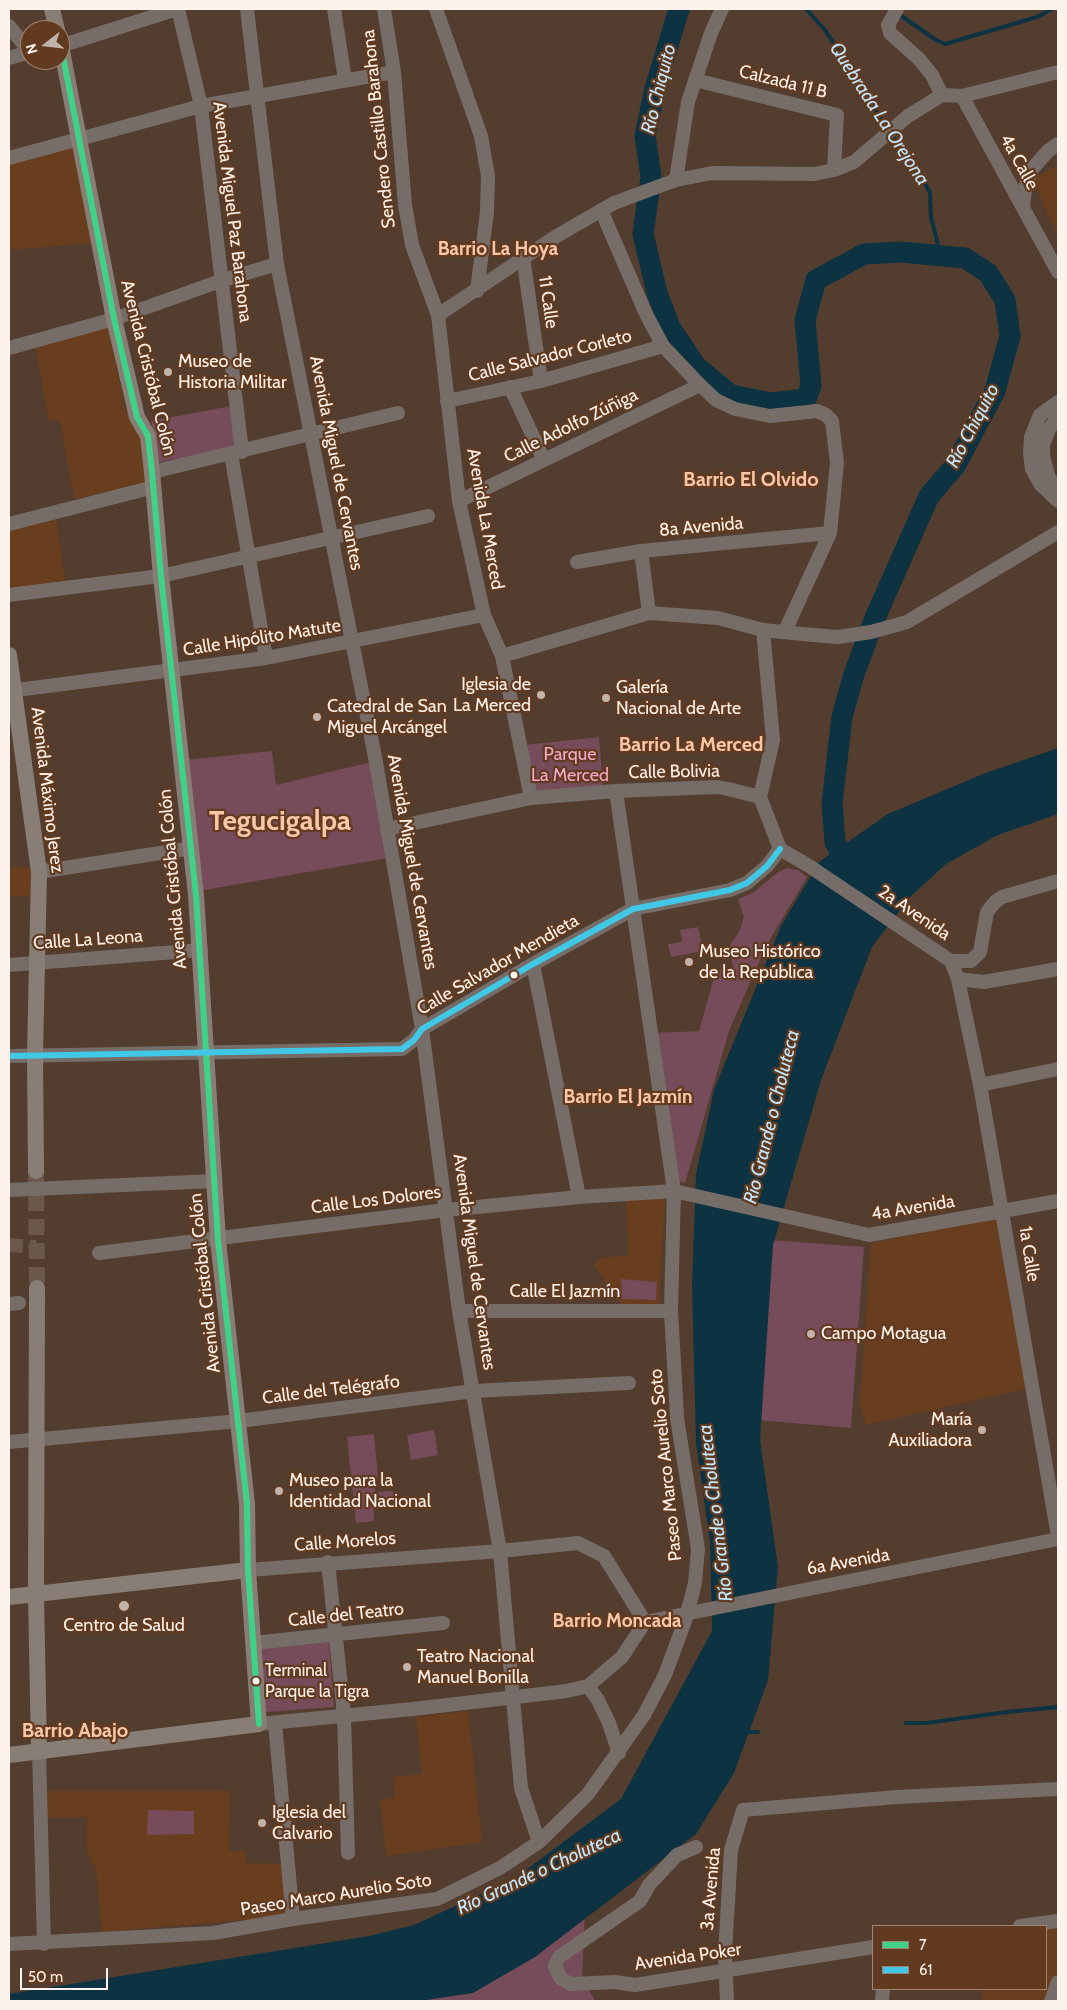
<!DOCTYPE html>
<meta charset="utf-8">
<style>
body{margin:0}
#map{position:relative;width:1067px;height:2010px;overflow:hidden;background:#533d2e;font-family:Cabin,sans-serif}
canvas{display:block}
.frame{position:absolute;inset:0;border:10px solid #fdf3ec;pointer-events:none}
.legend{position:absolute;left:872px;top:1925px;width:175px;height:65px;box-sizing:border-box;background:#623a1f;border:1px solid #a08471;margin:0;padding:6px 9px;list-style:none;font-size:15px;color:#fdf3ec}
.legend li{display:flex;align-items:center;gap:10px;height:25px}
.legend b{width:25px;border:1px solid #a08471}
.north{position:absolute;left:20px;top:20px;width:50px;height:50px;box-sizing:border-box;background:#623a1f;border:1px solid #a08471;border-radius:50%;rotate:254deg;font-size:14px;font-weight:700;line-height:20px;text-align:center;color:#fdf3ec}
.north::after{content:'';display:block;margin:auto;width:18px;height:22px;background:#c2b3aa;clip-path:polygon(50% 0,100% 100%,50% 72%,0 100%)}
.scale{position:absolute;left:20px;top:1968px;width:88px;height:22px;box-sizing:border-box;border:2px solid #fdf3ec;border-top:0;padding-left:6px;font-size:15px;line-height:18px;white-space:nowrap;color:#fdf3ec;-webkit-text-stroke:4px #623a1f;paint-order:stroke}
</style>
<div id="map">
<canvas width="1067" height="2010"></canvas>
<div class="frame"></div>
<ul class="legend">
<li><b style="height:6px;background:#40d288"></b>7</li>
<li><b style="height:6px;background:#40c8e6"></b>61</li>
</ul>
<div class="north">N</div>
<div class="scale">50 m</div>
</div>
<script>
const g = document.querySelector('canvas').getContext('2d');
g.lineJoin = 'round';
function fillPath(path, color) { g.fillStyle = color; g.fill(path, 'evenodd'); }
const shape = rows => new Path2D(rows.map(r => 'M' + r).join(''));
function trace(path, color, width, dash) { g.strokeStyle = color; g.lineWidth = width; g.lineCap = dash ? 'butt' : 'round'; g.setLineDash(dash || []); g.stroke(path); }
function drawText(font, color, halo, rows, align = 'center') {
  g.font = font + ' Cabin,sans-serif'; g.lineWidth = 4.5; g.setLineDash([]); g.textBaseline = 'middle'; g.strokeStyle = halo; g.fillStyle = color; for (const [text, x, y, turn = 0] of rows) {
    g.save(); g.translate(x, y); g.rotate((+turn || 0) * Math.PI / 180); g.textAlign = isNaN(turn) ? turn : align; if (halo) g.strokeText(text, 0, 0); g.fillText(text, 0, 0); g.restore();
  }
}
const built = shape([
 [74,146,92,243,9,250,9,161],
 [1058,165,1058,238,1033,179],
 [108,327,125,408,144,439,152,483,74,499,60,420,49,422,35,346],
 [56,516,66,586,9,593,9,527],
 [9,867,32,867,31,897,9,896],
 [665,1198,659,1304,621,1304,594,1265,601,1258,629,1255,626,1201],
 [1001,1217,1029,1388,866,1425,860,1404,871,1243],
 [468,1711,482,1842,386,1856,380,1800,395,1797,392,1777,422,1774,416,1717],
 [45,1791,230,1791,229,1851,246,1851,246,1863,281,1864,288,1916,102,1932,96,1870,87,1852,87,1817,46,1818],
 [1058,1926,1058,1970,1043,2001,982,2001,983,1989,1046,1989,1046,1927]
]);
const green = shape([
 [231,406,238,448,159,462,151,421],
 [599,737,603,788,535,793,525,745],
 [272,751,276,785,371,762,388,858,199,891,185,760],
 [787,868,798,870,807,877,766,946,729,1031,685,1183,676,1180,653,1033,699,1031,716,970,733,967,729,947,740,930,744,917,738,899,754,892,778,872],
 [698,927,703,951,671,957,668,944,682,942,680,930],
 [770,1240,864,1247,851,1428,757,1420],
 [621,1279,657,1282,656,1300,622,1299],
 [434,1430,438,1455,411,1460,407,1435],
 [374,1434,378,1477,374,1478,375,1492,393,1491,394,1497,373,1499,374,1521,356,1523,347,1437],
 [329,1642,334,1707,265,1712,260,1647],
 [148,1810,194,1811,194,1834,147,1835],
 [587,1872,582,1976,595,2001,185,2001]
]);
const water = shape([
 [1058,748,1058,814,998,835,946,864,910,897,872,947,821,1080,773,1245,760,1440,778,1567,768,1680,734,1773,696,1834,535,1957,473,1993,420,2001,9,2001,9,1994,369,1936,414,1925,514,1879,621,1799,712,1631,710,1542,696,1443,692,1285,696,1174,714,1090,781,926,819,862,888,814,983,774]
]);
const stream = shape([
 [806,9,825,30,887,128],
 [897,13,936,40,945,44,1037,17,1052,9],
 [891,134,919,172,930,193,931,217,941,257],
 [906,1723,926,1723,1007,1712,1058,1707],
 [745,1732,758,1732]
]);
const river = shape([
 [679,9,655,89,645,136,651,177,643,234,657,293,670,327,696,366,731,395,771,403,806,399,811,386,805,320,816,280,864,254,901,252,965,258,988,273,1005,300,1010,336,995,391,955,466,929,496,875,618,854,674,842,717,832,803,835,842,851,874]
]);
const minorTunnel = shape([
 [9,1245,36,1247]
]);
const majorTunnel = shape([
 [36,1171,37,1288]
]);
const minor = shape([
 [178,9,201,106,242,452],
 [247,9,277,264,375,757,422,1029,459,1311,500,1551,521,1788,539,1842],
 [334,9,345,80],
 [384,9,394,72,405,205,412,245,438,315,459,501,484,615,502,656,531,798],
 [436,9,481,136,488,176,487,212,477,291],
 [897,9,888,25,890,33,919,59,932,75,942,95],
 [9,26,30,52],
 [60,46,177,9],
 [9,58,30,52],
 [695,80,837,115,834,170],
 [962,96,1058,272],
 [9,158,201,106,394,72],
 [676,180,688,102,711,33,722,9],
 [1023,208,1025,188,1032,169,1048,151,1058,144],
 [601,210,646,314,663,346,700,385,716,400,735,409,770,416,817,411,826,415,832,421,837,463,830,533,785,631],
 [523,257,541,381],
 [438,315,555,237,614,203,676,180,712,173,814,174,834,170,854,162,908,116,942,95,962,96,1058,72],
 [9,348,114,319,223,280,277,264],
 [510,387,544,460],
 [447,401,541,381,663,346],
 [1058,402,1040,415,1031,437,1030,453,1032,469,1041,485,1058,501],
 [1058,417,1049,429,1043,445,1043,456,1049,478,1058,489],
 [231,454,266,658],
 [152,472,398,413],
 [459,501,700,385],
 [9,524,154,487],
 [641,551,649,613],
 [577,562,641,551,830,533],
 [9,595,161,576,428,516],
 [502,656,649,613,718,618,763,630,813,635,838,637,871,632,907,622,1058,532],
 [9,691,266,658,484,615],
 [760,797,773,740,763,630],
 [387,829,531,798,616,791,718,787,728,789,760,797,780,849,809,866,951,961,958,979,980,1085,1058,1536],
 [39,872,192,848],
 [951,961,971,961,980,952,987,912,995,902,1002,897,1058,881],
 [533,964,579,1197],
 [9,965,201,950],
 [958,979,984,982,1058,969],
 [9,1056,402,1049,414,1040,422,1029,533,964,633,909,730,890,747,883,767,866,780,849],
 [980,1085,1058,1069],
 [9,1190,215,1181],
 [99,1253,446,1210,579,1197,674,1191,869,1235,1058,1201],
 [9,1304,19,1303],
 [459,1311,671,1311],
 [9,1442,239,1421,474,1391,629,1383],
 [328,1562,344,1715,348,1853],
 [248,1570,500,1551,578,1543,604,1556,645,1622],
 [645,1622,1058,1539],
 [253,1643,443,1623],
 [588,1686,598,1700,609,1723,619,1753],
 [275,1723,293,1919],
 [259,1724,413,1709,567,1691,588,1686,622,1657,645,1622],
 [39,1751,44,1944],
 [696,1847,677,1855,649,1885,640,1901,559,1957,555,1966,561,1979,571,1984,615,1982,635,1985,873,1947],
 [1020,1926,1058,1921],
 [9,1944,213,1933,293,1919,437,1899,500,1868,539,1842,588,1794,644,1715,665,1675,686,1618,695,1583,698,1549,677,1418,675,1381,671,1311,674,1191,616,791],
 [727,2001,725,1953,731,1850,743,1810,897,1797,1058,1789],
 [882,2001,883,1989],
 [1051,2001,1058,1982]
]);
const major = shape([
 [52,9,57,30],
 [9,655,39,872,35,1055,36,1171],
 [37,1288,36,1594,39,1751],
 [9,1597,248,1570],
 [9,1755,259,1724,248,1570,247,1504,218,1240,196,895,161,576,152,472,148,436,137,417,114,319,60,41]
]);
const bus1 = shape([
 [60,41,114,319,137,417,148,436,152,472,161,576,196,895,218,1240,247,1504,248,1570,259,1724]
]);
const bus2 = shape([
 [9,1056,402,1049,414,1040,422,1029,533,964,633,909,730,890,747,883,767,866,780,849]
]);
const markers = [
 [168,372,5,"#c2b3aa"],
 [541,695,5,"#c2b3aa"],
 [606,698,5,"#c2b3aa"],
 [317,717,5,"#c2b3aa"],
 [689,962,5,"#c2b3aa"],
 [514,975,4.5,"#fdf3ec"],
 [811,1334,5,"#c2b3aa"],
 [982,1430,5,"#c2b3aa"],
 [279,1491,5,"#c2b3aa"],
 [124,1606,6,"#c2b3aa"],
 [407,1667,5,"#c2b3aa"],
 [256,1681,4.5,"#fdf3ec"],
 [262,1823,5,"#c2b3aa"]
];
const busNames = [
 ["Terminal",265,1671],
 ["Parque la Tigra",265,1692]
];
const streetNames = [
 ["Calzada 11 B",783,82,14],
 ["Sendero Castillo Barahona",379,129,-96],
 ["4a Calle",1019,162,61],
 ["Avenida Miguel Paz Barahona",232,212,83],
 ["11 Calle",548,302,82],
 ["Calle Salvador Corleto",550,356,-14],
 ["Avenida Cristóbal Colón",148,368,76],
 ["Calle Adolfo Zúñiga",571,426,-26],
 ["Avenida Miguel de Cervantes",336,463,79],
 ["Avenida La Merced",485,519,80],
 ["8a Avenida",701,527,-5],
 ["Calle Hipólito Matute",262,638,-9],
 ["Calle Bolivia",674,772,-1],
 ["Avenida Máximo Jerez",47,790,83],
 ["Avenida Miguel de Cervantes",412,862,80],
 ["Avenida Cristóbal Colón",173,879,-95],
 ["2a Avenida",914,913,34],
 ["Calle La Leona",88,940,-4],
 ["Calle Salvador Mendieta",498,965,-30],
 ["Calle Los Dolores",376,1200,-7],
 ["4a Avenida",913,1208,-9],
 ["1a Calle",1029,1254,81],
 ["Avenida Miguel de Cervantes",474,1262,82],
 ["Avenida Cristóbal Colón",205,1283,-96],
 ["Calle El Jazmín",565,1292],
 ["Calle del Telégrafo",331,1390,-7],
 ["Paseo Marco Aurelio Soto",666,1465,-96],
 ["Calle Morelos",345,1542,-4],
 ["6a Avenida",848,1562,-10],
 ["Calle del Teatro",346,1615,-6],
 ["3a Avenida",711,1889,-85],
 ["Paseo Marco Aurelio Soto",336,1895,-9],
 ["Avenida Poker",688,1957,-8]
];
const poiNames = [
 ["Museo de",178,362],
 ["Historia Militar",178,383],
 ["Iglesia de",531,685,"right"],
 ["La Merced",531,706,"right"],
 ["Galería",616,688],
 ["Nacional de Arte",616,709],
 ["Catedral de San",327,707],
 ["Miguel Arcángel",327,728],
 ["Museo Histórico",699,952],
 ["de la República",699,973],
 ["Campo Motagua",821,1334],
 ["María",972,1420,"right"],
 ["Auxiliadora",972,1441,"right"],
 ["Museo para la",289,1481],
 ["Identidad Nacional",289,1502],
 ["Centro de Salud",124,1626,"center"],
 ["Teatro Nacional",417,1657],
 ["Manuel Bonilla",417,1678],
 ["Iglesia del",272,1813],
 ["Calvario",272,1834]
];
const parkNames = [
 ["Parque",570,755],
 ["La Merced",570,776]
];
const waterNames = [
 ["Río Chiquito",659,89,-76],
 ["Quebrada La Orejona",879,114,57],
 ["Río Chiquito",973,426,-62],
 ["Río Grande o Choluteca",772,1117,-76],
 ["Río Grande o Choluteca",716,1513,-97],
 ["Río Grande o Choluteca",539,1872,-25]
];
const neighbourhoodNames = [
 ["Barrio La Hoya",498,249],
 ["Barrio El Jazmín",628,1097],
 ["Barrio Moncada",617,1621]
];
const quarterNames = [
 ["Barrio El Olvido",751,480],
 ["Barrio La Merced",691,745],
 ["Barrio Abajo",75,1731]
];
const townNames = [
 ["Tegucigalpa",280,822]
];
fillPath(built, '#693e1f');
fillPath(green, '#764b5a');
fillPath(water, '#0d3242');
trace(stream, '#0d3242', 4);
trace(river, '#0d3242', 21);
trace(minorTunnel, '#6c584a', 14, [14, 7]);
trace(majorTunnel, '#6c584a', 16, [16, 8]);
trace(minor, '#776d68', 14);
trace(major, '#897e75', 16);
trace(bus1, '#40d288', 6);
trace(bus2, '#40c8e6', 6);
for (const [x, y, r, color] of markers) { const dot = new Path2D(); dot.arc(x, y, r, 0, 2 * Math.PI); g.fillStyle = color; g.fill(dot); trace(dot, '#623a1f', 2); }
drawText('17px', '#fdf3ec', '#623a1f', busNames, 'left');
drawText('18px', '#fdf3ec', '#623a1f', streetNames);
drawText('18px', '#fdf3ec', '#623a1f', poiNames, 'left');
drawText('18px', '#f5a7c7', '#623a1f', parkNames);
drawText('italic 19px', '#c2e8fe', '#623a1f', waterNames);
drawText('bold 19px', '#f9c7a8', '#623a1f', neighbourhoodNames);
drawText('bold 20px', '#f9c7a8', '#623a1f', quarterNames);
drawText('bold 28px', '#f9c7a8', '#623a1f', townNames);
</script>
